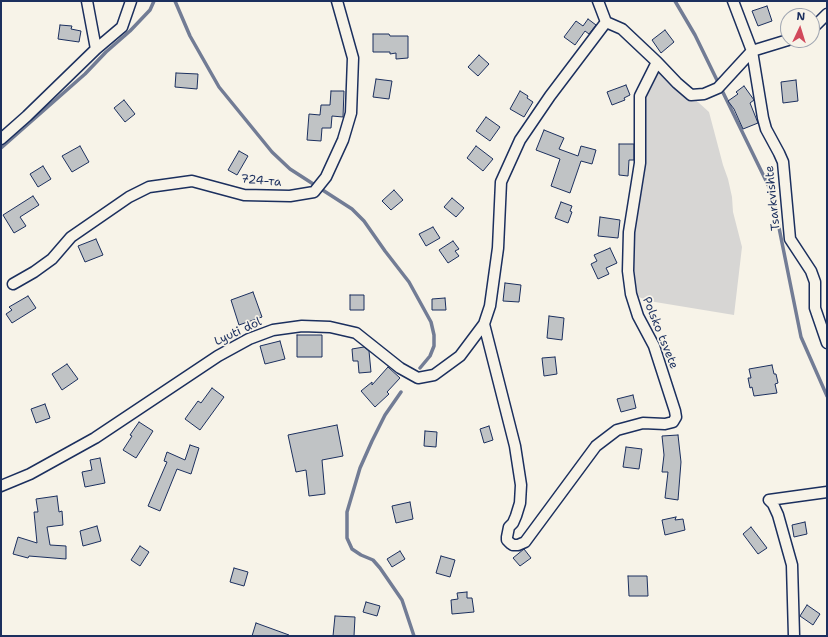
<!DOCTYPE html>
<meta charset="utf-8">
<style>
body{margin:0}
#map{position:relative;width:828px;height:637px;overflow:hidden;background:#f7f3e8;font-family:"Shantell Sans",sans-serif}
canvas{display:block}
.frame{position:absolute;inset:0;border:2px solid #1b2f5e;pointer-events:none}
.north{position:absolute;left:780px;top:8px;width:40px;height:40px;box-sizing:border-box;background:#f7f3e8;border:1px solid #9fa5b1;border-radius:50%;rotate:4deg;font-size:11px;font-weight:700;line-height:16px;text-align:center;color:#1b2f5e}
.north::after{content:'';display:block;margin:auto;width:14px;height:18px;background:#d1495b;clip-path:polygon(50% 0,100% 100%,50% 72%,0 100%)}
</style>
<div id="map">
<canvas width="828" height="637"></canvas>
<div class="frame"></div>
<div class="north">N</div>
</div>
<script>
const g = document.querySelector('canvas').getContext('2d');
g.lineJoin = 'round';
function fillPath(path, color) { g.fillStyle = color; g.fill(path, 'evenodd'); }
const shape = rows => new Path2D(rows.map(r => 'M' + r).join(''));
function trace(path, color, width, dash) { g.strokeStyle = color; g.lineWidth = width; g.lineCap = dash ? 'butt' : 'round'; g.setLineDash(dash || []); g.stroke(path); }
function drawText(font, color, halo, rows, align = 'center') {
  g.font = font + ' "Shantell Sans",sans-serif'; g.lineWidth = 3.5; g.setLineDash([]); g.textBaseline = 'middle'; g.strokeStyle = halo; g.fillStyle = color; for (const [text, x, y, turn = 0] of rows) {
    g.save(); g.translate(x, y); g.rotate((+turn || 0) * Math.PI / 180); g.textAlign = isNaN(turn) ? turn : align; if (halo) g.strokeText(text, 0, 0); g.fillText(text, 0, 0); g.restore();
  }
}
const green = shape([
 [657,62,677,83,709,112,723,165,728,179,732,197,733,212,742,247,734,315,649,301,631,294,628,271,640,163,640,96]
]);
const stream = shape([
 [175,1,190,36,219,87,272,152,290,169,352,209,364,221,385,251,409,282,431,322,434,335,434,346,430,356,420,368],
 [675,1,695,35,772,193,801,337,827,396],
 [1,148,85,74,106,52,130,31,150,10,154,1],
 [401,392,385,415,372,441,360,468,347,512,347,538,352,549,361,555,373,560,380,568,402,600,414,636]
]);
const building = shape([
 [767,6,772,21,758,26,752,11,767,6],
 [588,19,596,25,589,34,585,31,575,45,564,37,576,21,583,26,588,19],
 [60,25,72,26,71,29,81,31,79,42,58,39,60,25],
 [665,30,674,42,661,53,652,40,665,30],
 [373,34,389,34,390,36,408,36,408,58,396,59,396,53,390,54,390,52,373,52,373,34],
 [479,55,489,64,478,76,468,67,479,55],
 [176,73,198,74,197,89,175,87,176,73],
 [376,79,392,81,389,99,373,97,376,79],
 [796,80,798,101,783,103,781,82,796,80],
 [626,85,630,95,624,98,625,100,612,105,607,92,626,85],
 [744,86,754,100,750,103,758,123,743,129,734,109,728,101,738,94,736,92,744,86],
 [331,91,344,91,343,117,332,116,331,128,322,128,321,141,307,140,309,114,320,115,321,105,330,105,331,91],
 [520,91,528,96,527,98,533,102,524,117,510,109,520,91],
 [124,100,135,114,125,122,114,108,124,100],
 [486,117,500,127,490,141,476,131,486,117],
 [544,130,564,138,559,149,578,156,581,146,596,150,592,164,581,161,570,193,551,186,560,159,536,150,544,130],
 [619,144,634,144,634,160,629,160,628,176,619,175,619,144],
 [80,146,89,162,72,172,62,156,80,146],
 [476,146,493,159,483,171,467,158,476,146],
 [239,151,248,156,237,175,228,170,239,151],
 [43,166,51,179,38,187,30,174,43,166],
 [394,190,403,200,391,210,382,201,394,190],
 [33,196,39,205,20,217,26,226,14,233,3,215,33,196],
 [452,198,464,208,456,217,444,207,452,198],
 [561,202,572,206,570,211,572,212,568,223,555,218,561,202],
 [600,217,620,220,618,238,598,236,600,217],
 [433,227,440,238,426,246,419,234,433,227],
 [96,239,103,255,85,262,78,246,96,239],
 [453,241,459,249,455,251,459,256,448,263,439,250,453,241],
 [610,248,617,263,606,268,609,274,598,279,591,264,597,261,594,255,610,248],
 [505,283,521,285,519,302,503,301,505,283],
 [253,292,262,317,239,325,231,300,253,292],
 [350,295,364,295,364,310,350,310,350,295],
 [28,296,36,308,12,323,6,314,12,310,9,307,28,296],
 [445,298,446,310,432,310,432,299,445,298],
 [549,316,564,318,562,340,547,338,549,316],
 [297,335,322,335,322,357,297,357,297,335],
 [280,341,285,359,265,364,260,346,280,341],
 [364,347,369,351,371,372,359,373,358,361,353,361,352,349,364,347],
 [555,357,557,374,544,376,542,358,555,357],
 [67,364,78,379,62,390,52,374,67,364],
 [772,365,774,374,776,374,778,383,775,384,777,393,754,396,752,387,750,388,748,378,751,378,749,369,772,365],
 [388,367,400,378,387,392,389,394,375,407,361,391,372,382,372,385,388,367],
 [212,388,224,397,200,430,185,419,198,401,201,403,212,388],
 [633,395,636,408,621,412,617,399,633,395],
 [45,404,50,418,36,423,31,409,45,404],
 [139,422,153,431,136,458,123,450,132,436,130,435,139,422],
 [337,425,343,456,322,460,325,494,309,496,306,470,296,472,288,435,337,425],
 [489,426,493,440,484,443,480,429,489,426],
 [425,431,437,432,436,447,424,446,425,431],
 [678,435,681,462,678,500,665,498,668,472,662,472,664,455,662,436,678,435],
 [190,445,199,448,191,474,177,469,160,511,148,506,167,462,164,461,167,452,185,460,190,445],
 [626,447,642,449,639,469,623,467,626,447],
 [100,458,105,483,85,487,82,472,92,470,90,460,100,458],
 [57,496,59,512,62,511,63,525,47,527,50,545,66,546,66,559,29,556,28,558,13,554,18,537,37,543,34,512,38,512,36,499,57,496],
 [410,502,413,519,396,523,392,506,410,502],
 [676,517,675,520,683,519,685,530,665,535,662,520,676,517],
 [805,522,807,534,794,537,792,525,805,522],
 [97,526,101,541,83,546,80,531,97,526],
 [751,527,767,548,758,554,743,534,751,527],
 [140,546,149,552,140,566,131,560,140,546],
 [524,549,531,558,520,566,513,558,524,549],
 [400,551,405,559,392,567,387,559,400,551],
 [441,556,455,560,450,577,436,573,441,556],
 [234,568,248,572,244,586,230,582,234,568],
 [628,576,647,576,648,596,629,596,628,576],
 [467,592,467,598,472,598,474,612,452,614,451,600,458,599,457,593,467,592],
 [366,602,380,606,377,616,363,612,366,602],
 [807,605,820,614,813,625,800,616,807,605],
 [335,616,355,617,354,636,333,636,335,616],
 [256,623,289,635,289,636,252,636,256,623]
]);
const street = shape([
 [87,1,96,49],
 [598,1,606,22,622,29,657,62,677,83,691,95,704,94,718,88,752,51,788,40],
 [733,1,752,51,763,118,766,129,779,153,783,162,790,239,811,271,815,282,815,308,827,343],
 [812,27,816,25,827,14],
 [1,139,27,116,96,49,122,27,131,1],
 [13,284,34,272,52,259,71,237,129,197,149,187,192,181,244,195,290,196,314,192,326,177,343,140,351,113,353,58,337,1],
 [484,324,515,446,521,485,520,503,516,516,513,523,509,527,507,537,507,540,510,543,513,545,518,545,525,542,596,446,617,430,643,423,665,424,673,422,676,417,675,411,654,346,638,316,631,294,628,271,629,232,640,163,640,96,657,62],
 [1,486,30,474,95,438,218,356,249,339,273,330,302,326,330,327,356,333,400,368,418,378,434,375,460,356,484,324,490,306,498,248,501,182,520,140,550,96,606,22],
 [769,500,773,504,778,515,792,565,794,636],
 [769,500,827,492]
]);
const streetNames = [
 ["724-та",261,181,5],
 ["Tsarkvishte",773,198,-96],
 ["Lyuti dol",238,332,-25],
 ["Polsko tsvete",660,333,68]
];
fillPath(green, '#d7d6d4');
trace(stream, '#727c95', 3.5);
fillPath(building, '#c0c3c5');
trace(building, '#1b2f5e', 1);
trace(street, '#1b2f5e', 13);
trace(street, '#f7f3e8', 10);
drawText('12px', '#1b2f5e', '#f7f3e8', streetNames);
</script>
